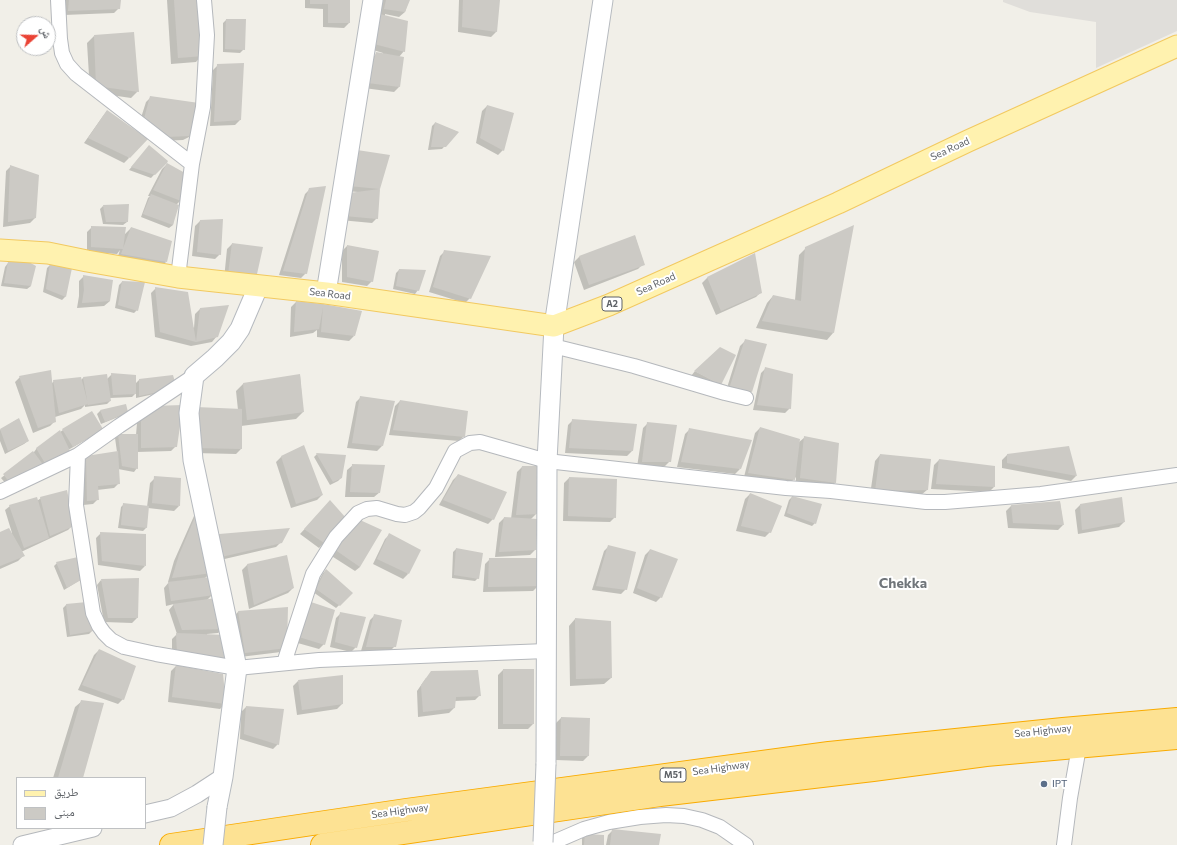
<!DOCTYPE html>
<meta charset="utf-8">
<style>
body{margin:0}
#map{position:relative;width:1177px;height:845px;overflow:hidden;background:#f1efe8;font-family:Commissioner,"Noto Naskh Arabic",sans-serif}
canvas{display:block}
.legend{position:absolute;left:16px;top:777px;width:130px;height:52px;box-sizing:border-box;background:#fff;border:1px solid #bfc1c3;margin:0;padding:5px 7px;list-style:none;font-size:12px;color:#5f6368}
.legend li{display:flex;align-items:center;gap:8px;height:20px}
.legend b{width:20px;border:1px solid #bfc1c3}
.north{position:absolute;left:16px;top:16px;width:40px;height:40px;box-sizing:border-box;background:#fff;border:1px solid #bfc1c3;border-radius:50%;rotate:70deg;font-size:11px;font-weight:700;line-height:16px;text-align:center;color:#5f6368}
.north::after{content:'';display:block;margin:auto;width:14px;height:18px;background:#ea4335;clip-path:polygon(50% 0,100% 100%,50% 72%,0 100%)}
</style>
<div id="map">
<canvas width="1177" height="845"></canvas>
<ul class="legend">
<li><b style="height:5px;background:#fff2af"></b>طريق</li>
<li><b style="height:11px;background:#cccac5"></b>مبنى</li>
</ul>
<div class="north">ش</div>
</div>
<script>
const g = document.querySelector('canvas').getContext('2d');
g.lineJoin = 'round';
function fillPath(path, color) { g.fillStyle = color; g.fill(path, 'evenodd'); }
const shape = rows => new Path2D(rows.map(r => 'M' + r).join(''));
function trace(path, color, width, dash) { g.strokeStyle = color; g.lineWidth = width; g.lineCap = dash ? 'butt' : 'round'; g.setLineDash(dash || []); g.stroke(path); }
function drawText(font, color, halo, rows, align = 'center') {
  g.font = font + ' Commissioner,sans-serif'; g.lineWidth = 4; g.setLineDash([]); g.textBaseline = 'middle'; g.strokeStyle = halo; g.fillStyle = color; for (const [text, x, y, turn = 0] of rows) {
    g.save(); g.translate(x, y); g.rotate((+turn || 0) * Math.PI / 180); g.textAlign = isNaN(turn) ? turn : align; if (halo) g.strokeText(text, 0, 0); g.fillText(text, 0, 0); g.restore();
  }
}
const industrial = shape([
 [1003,0,1177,0,1177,31,1096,68,1096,22,1030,12,1003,2]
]);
const shadow = shape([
 [65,0,120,0,119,8,114,13,64,15],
 [167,0,200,0,202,55,196,62,171,64],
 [305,0,349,0,349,23,344,28,323,27,323,9,305,8],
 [382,0,409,0,405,12,399,17,385,14,385,16,404,51,399,57,399,87,394,92,364,88,372,58,377,53,383,54,383,53,370,49,375,20,381,14,380,13],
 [459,0,499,0,496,32,491,37,458,32],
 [226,20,245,20,244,49,240,53,223,52,223,23],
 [94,36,138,91,131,98,90,92,87,43],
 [218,65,240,120,235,125,210,126,213,70],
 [151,97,194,132,189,137,183,140,160,141,139,124,146,102],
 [487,106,503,150,498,155,476,143,482,111],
 [107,111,129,158,124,163,84,143,103,116],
 [435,123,458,132,442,149,428,150,432,126],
 [146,150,167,161,151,178,129,170],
 [389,156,379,189,377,218,372,223,340,220,358,192,345,191],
 [167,164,181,200,176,205,173,225,169,228,141,217,148,198,150,196,148,196,162,169],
 [11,166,35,218,30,223,3,227,6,171],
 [310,189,306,273,301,278,279,275,305,194],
 [103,206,127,222,123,225,103,224,100,209],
 [200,221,220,254,215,259,192,256,195,226],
 [92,227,124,235,131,228,166,262,161,267,117,259,120,250,117,254,87,252,87,232],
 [635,236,643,264,638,269,584,290,574,262,579,257],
 [232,244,256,273,251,279,224,279,227,249],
 [347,246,378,251,372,281,367,286,342,282,342,251],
 [806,248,833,333,827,340,756,328,767,303,773,296,795,300,799,255],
 [445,251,470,298,465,303,429,292,440,256],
 [754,255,761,292,756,297,716,315,702,283,707,278],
 [8,263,31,286,27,289,1,286,5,267],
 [50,265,71,268,65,297,62,300,43,292,47,268],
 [399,270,418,290,415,294,393,289,396,273],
 [84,276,110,301,104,306,77,308,79,296,79,281],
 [122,282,137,310,134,313,115,308,119,285],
 [156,288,194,328,195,314,200,309,217,336,212,342,191,346,155,337,151,293],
 [296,302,323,305,354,336,349,341,317,337,317,330,313,333,290,337,291,307],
 [745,341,751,392,746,397,726,391,740,346],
 [766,368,790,408,785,413,753,410,761,373],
 [695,371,720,384,715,389,691,376],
 [112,374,135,384,139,380,159,393,136,398,136,393,132,397,110,398,110,401,107,404,85,407,85,405,81,409,55,417,55,421,50,426,33,433,15,382,20,377,51,384,54,381,81,380,83,378,107,375,107,379],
 [300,375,303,412,296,419,241,426,241,449,236,454,194,453,238,410,236,391,243,384],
 [361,397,382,446,377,451,347,448,356,402],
 [400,401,464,436,459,441,389,435,395,406],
 [152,407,176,446,171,451,137,452,137,468,134,472,118,469,119,483,114,488,97,490,98,499,93,504,83,505,82,462,87,457,117,452,115,438,119,435,136,435,137,423],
 [100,411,126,412,123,415,101,424,97,414],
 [18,419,28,441,24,444,5,454,0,441,0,430],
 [573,420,636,425,632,451,627,456,565,453,568,425],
 [648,423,670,461,665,466,637,467,643,428],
 [760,428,798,443,805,437,835,483,830,488,796,483,796,477,789,484,744,477,755,433],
 [101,429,96,434,7,485,1,478,34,452,37,448,63,430],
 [690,429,740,469,735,474,677,467,685,434],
 [303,446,322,495,317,500,291,508,276,462,281,457],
 [1068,447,1076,476,1071,481,1002,468,1002,460,1007,455],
 [317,454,341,478,338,481,330,485,314,457],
 [880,455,927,490,921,495,870,495,875,461],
 [939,460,994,467,994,487,989,492,931,489,934,465],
 [353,465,380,492,374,497,345,497,347,470],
 [522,467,537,513,530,520,535,550,530,555,495,557,499,523,504,518,511,519,517,472],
 [458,475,493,519,488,524,439,505,453,480],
 [155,478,179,506,174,511,148,508,146,528,143,531,118,528,121,507,124,504,147,507,150,483],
 [569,478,615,517,610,522,563,521,564,483],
 [750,494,770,532,765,537,736,531,745,499],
 [792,497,815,523,812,526,784,516,789,500],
 [41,498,73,525,68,530,21,552,23,556,18,561,0,569,0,533,12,533,5,510,10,506,37,501],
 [1121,498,1124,522,1119,527,1078,534,1075,510,1080,505],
 [1060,502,1063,525,1058,530,1008,528,1006,511,1011,506],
 [325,507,324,543,319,548,300,534],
 [198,512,211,573,205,578,213,594,207,600,223,629,218,633,207,634,207,635,172,657,172,639,177,634,169,610,174,604,166,606,164,588,169,582,168,582,174,561,194,516],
 [355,526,360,567,355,571,330,555],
 [101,533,145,566,140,571,98,565,96,538],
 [390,534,408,574,403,579,373,564,385,539],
 [219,535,281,542,276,547,216,561,214,540],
 [609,546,626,589,621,594,592,590,604,551],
 [456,549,478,578,475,581,452,578,453,552],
 [650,550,661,597,656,602,633,593,645,555],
 [286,557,293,588,288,593,249,609,242,570,247,565],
 [490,559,538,586,533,591,483,592,485,564],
 [57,563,80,580,64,590,54,566],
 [326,570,352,593,336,608,313,592,323,573],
 [101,580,137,618,132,623,104,622,97,585],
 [86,603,92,631,89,634,67,637,63,608,66,605],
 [287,608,281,652,240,657,233,617,238,612],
 [306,609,324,644,319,649,294,642],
 [341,613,356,647,351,652,330,647,336,618],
 [375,615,395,646,390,651,361,651,370,620],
 [575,619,611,678,604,684,570,686,569,626],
 [99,650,123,699,118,704,78,690,94,655],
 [176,666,225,704,220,709,168,702,171,671],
 [503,670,533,670,533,724,528,729,498,729,498,675],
 [426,678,480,695,475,700,455,701,454,708,449,713,418,717,417,691],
 [298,681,342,704,337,709,297,715,293,686],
 [82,701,82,778,53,778,75,707],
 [246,707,278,744,273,749,240,739,241,712],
 [561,718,588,756,583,761,556,760,556,723],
 [613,830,658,845,606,845,608,835],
 [585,835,603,845,582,845,582,838]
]);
const building = shape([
 [69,0,121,0,120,9,68,11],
 [174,0,201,0,203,56,178,58],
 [310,0,350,0,350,23,328,23,328,4,310,4],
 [386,0,410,0,405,12,384,9],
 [463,0,500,0,497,32,462,27],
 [380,14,408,21,405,52,374,44],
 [226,19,246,19,245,50,225,49],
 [134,32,139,92,96,86,94,35],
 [376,52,404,57,400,87,368,83],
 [244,63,241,120,214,122,217,64],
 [150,96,199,103,195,132,189,136,165,137,144,119],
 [487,105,514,113,504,151,480,138],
 [107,110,148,139,130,158,88,138],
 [435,122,459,132,446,147,431,147],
 [149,145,168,161,167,163,185,173,181,201,153,190,167,163,155,175,131,167],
 [357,150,390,155,380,189,349,186],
 [10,165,39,175,36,218,8,222],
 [326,186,307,274,283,271,309,188],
 [380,189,378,219,345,216,349,193],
 [151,194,179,205,173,225,143,214],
 [129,204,128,222,106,222,103,205],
 [223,219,221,255,197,252,200,220],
 [854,225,834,333,762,321,773,295,801,301,805,247],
 [91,226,126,227,123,249,91,247],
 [131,227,172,241,167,262,121,254],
 [635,235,645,265,589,285,579,256],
 [232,243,263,247,257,274,228,275],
 [347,245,379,251,373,282,347,277],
 [444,250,491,256,471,299,433,287],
 [755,253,762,293,721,311,707,277],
 [27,261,36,266,31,286,4,283,8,262],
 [50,264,72,268,66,297,46,289],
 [399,269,426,270,419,291,396,286],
 [83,275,113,280,110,301,82,303,84,290],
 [122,281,145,282,138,311,118,305],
 [155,287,188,292,196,342,200,308,229,305,218,337,196,342,160,332],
 [296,301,323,304,362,311,355,336,321,332,323,307,319,329,294,332],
 [745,339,767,344,752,392,730,386],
 [720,347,736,355,721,385,694,371],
 [765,367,793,374,791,409,757,405],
 [51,370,56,422,38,428,19,376],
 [111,373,136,375,136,394,113,395],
 [107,374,111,401,88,405,83,377],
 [300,374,304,412,247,420,243,383],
 [173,375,175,382,163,391,139,396,139,379],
 [81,377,88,404,59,413,53,380],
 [360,396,395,401,383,446,352,443],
 [400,400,468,411,465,437,393,430],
 [126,404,128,412,105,422,100,410],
 [183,405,177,447,141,448,141,417,151,406],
 [196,407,242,409,242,449,199,448],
 [92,411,103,429,73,447,62,429],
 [19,418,29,441,8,451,0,429],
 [572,419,637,424,633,451,569,448],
 [647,422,677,425,671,462,642,462],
 [760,427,800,439,795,480,748,473],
 [689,428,752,440,741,469,681,462],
 [60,430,70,451,46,465,36,448],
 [118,434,138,434,138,469,122,466],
 [804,436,839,443,836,483,800,478],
 [304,445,323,495,296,504,281,456],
 [1069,446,1077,476,1007,463,1007,454],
 [33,451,44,466,10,483,3,474],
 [118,451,120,484,98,486,99,500,87,501,86,456],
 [316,453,346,455,342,478,333,482],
 [880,454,931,459,928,490,875,491],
 [939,459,995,466,995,487,936,484],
 [352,464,385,465,380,493,350,492],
 [522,466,537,466,538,514,516,515],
 [458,474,507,492,494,520,443,500],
 [154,476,181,478,180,506,152,503],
 [569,477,617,479,616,518,568,516],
 [67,490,74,526,50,536,40,497],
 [750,493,782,506,771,533,741,526],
 [792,496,822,504,816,524,787,513],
 [37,497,49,538,24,548,9,505],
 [1122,497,1125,522,1082,530,1080,504],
 [330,500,346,518,324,543,304,529],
 [1060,501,1064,525,1013,523,1011,505],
 [123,503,149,506,147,528,121,525],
 [198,510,212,573,172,578,179,555],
 [504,517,538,519,536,550,499,552],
 [360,520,382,530,360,567,334,549],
 [9,528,25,556,0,566,0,532],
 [290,528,282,543,221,557,219,534],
 [100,532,146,534,146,566,102,561],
 [389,533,421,550,409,574,377,559],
 [608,545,636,552,627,590,596,586],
 [456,548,483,553,479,579,454,575],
 [650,549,678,559,662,598,637,588],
 [287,555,294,588,254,605,247,564],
 [78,557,81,580,67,588,56,562],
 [489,558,540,558,539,586,488,587],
 [326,569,353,593,340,606,316,589],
 [210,577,214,595,171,601,168,582],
 [139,578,138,618,108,618,101,579],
 [216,598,224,629,182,630,173,604],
 [87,602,93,631,70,635,66,604],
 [311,602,335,610,325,645,299,637],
 [288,607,287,648,245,653,238,611],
 [340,612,366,617,357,648,335,642],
 [374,614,402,620,396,647,366,647],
 [575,618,611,621,612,678,576,679],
 [176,633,226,635,230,662,177,652],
 [99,649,136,666,124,700,82,685],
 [176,665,223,674,226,704,172,697],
 [503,669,534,669,534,724,503,724],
 [478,670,481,696,456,697,455,708,423,712,421,685,431,671],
 [343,675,343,704,302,710,298,680],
 [81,700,104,703,83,778,58,778],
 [246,706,284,709,279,745,244,734],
 [561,717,590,718,589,756,560,756],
 [612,829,661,834,659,845,610,845],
 [585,834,604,835,604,845,584,845]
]);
const minor = shape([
 [58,0,60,39,62,53,67,64,76,74,192,164],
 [178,277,192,164,203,107,207,35,204,0],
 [553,346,634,366,725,393,746,398],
 [78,455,76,505,93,613,99,626,104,633,111,640,124,647,156,654,237,668,319,660,546,651],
 [0,492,78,455,119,426,194,376],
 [284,663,313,574,336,537,358,513,367,509,377,508,397,514,405,515,414,512,419,508,436,488,455,451,470,443,480,442,547,461,786,488,831,491,926,502,945,502,1041,494,1177,475],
 [547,845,584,829,609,822,640,817,666,815,684,816,702,820,720,827,746,845],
 [1064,845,1070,798,1079,747]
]);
const tertiary = shape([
 [145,814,171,808,197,794,223,777],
 [22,845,93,828]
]);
const secondary = shape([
 [326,293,373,0],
 [546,764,547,461,554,326,603,0],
 [217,807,223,777,237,668,193,460,189,413,194,376,215,358,231,342,240,329,258,287]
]);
const primary = shape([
 [0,250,48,253,87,261,178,277,326,293,554,326,609,305,712,259,838,203,968,141,1177,46]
]);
const motorway = shape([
 [171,845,406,810,829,753,1063,729,1177,719],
 [322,845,660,795,873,770,986,755,1177,738]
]);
const secondaryBridge = shape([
 [543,842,546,764],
 [213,845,217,807]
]);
const markers = [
 [1044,784,4,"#5c6f8a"]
];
const shields = [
 [612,304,20],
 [673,775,26]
];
const shieldNames = [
 ["A2",612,304],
 ["M51",673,775]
];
const streetNames = [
 ["Sea Road",950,149,-25],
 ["Sea Road",656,284,-24],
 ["Sea Road",330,294,7],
 ["Sea Highway",1043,731,-6],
 ["Sea Highway",721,768,-8],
 ["Sea Highway",400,811,-8]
];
const serviceNames = [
 ["IPT",1052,784]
];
const districtNames = [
 ["Chekka",903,583]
];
fillPath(industrial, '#e0deda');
fillPath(shadow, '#0003');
fillPath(building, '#cccac5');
trace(minor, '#b5b8bc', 16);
trace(tertiary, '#b5b8bc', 19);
trace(secondary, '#b6babf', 21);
trace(primary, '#f2c960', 23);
trace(motorway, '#f9ab00', 24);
trace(minor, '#fff', 14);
trace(tertiary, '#fff', 17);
trace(secondary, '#fff', 19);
trace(primary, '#fff2af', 21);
trace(motorway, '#fde293', 22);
trace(secondaryBridge, '#b6babf', 21, []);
trace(secondaryBridge, '#fff', 19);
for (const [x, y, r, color] of markers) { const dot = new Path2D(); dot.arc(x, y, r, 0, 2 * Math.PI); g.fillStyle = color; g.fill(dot); trace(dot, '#fff', 1.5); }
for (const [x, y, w] of shields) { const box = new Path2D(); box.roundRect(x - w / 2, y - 7, w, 14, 3); g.fillStyle = '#fff'; g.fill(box); trace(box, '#5f6368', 1); }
drawText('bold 9px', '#5f6368', null, shieldNames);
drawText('10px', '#5f6368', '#fff', streetNames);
drawText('10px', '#4e5e75', '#fff', serviceNames, 'left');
drawText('bold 14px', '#70757a', '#fff', districtNames);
</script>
